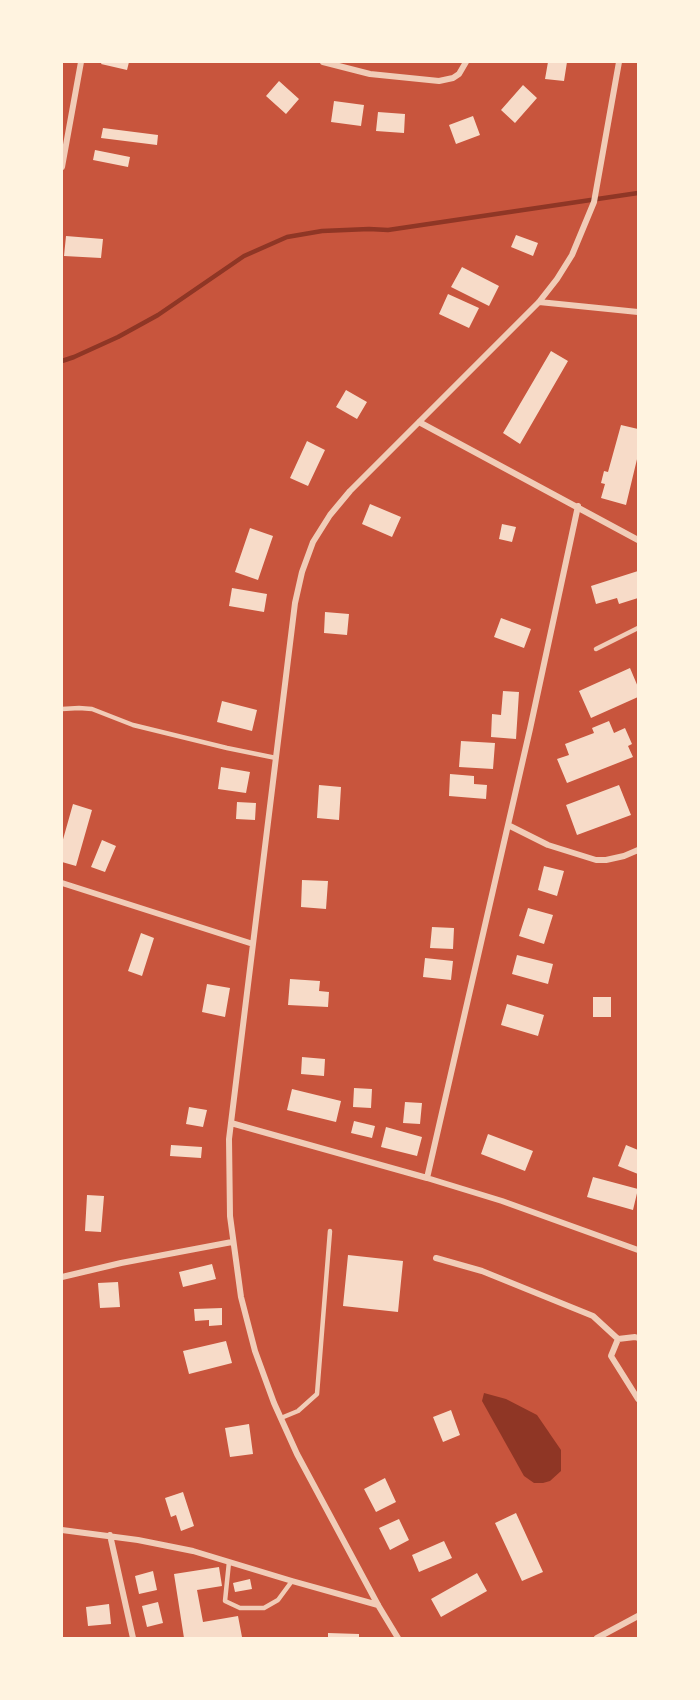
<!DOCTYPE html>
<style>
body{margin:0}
#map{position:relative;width:700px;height:1700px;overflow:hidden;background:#c8553d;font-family:Ubuntu,sans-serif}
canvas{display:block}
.frame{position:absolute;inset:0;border:63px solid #fff3e0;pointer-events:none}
</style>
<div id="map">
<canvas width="700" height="1700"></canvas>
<div class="frame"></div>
</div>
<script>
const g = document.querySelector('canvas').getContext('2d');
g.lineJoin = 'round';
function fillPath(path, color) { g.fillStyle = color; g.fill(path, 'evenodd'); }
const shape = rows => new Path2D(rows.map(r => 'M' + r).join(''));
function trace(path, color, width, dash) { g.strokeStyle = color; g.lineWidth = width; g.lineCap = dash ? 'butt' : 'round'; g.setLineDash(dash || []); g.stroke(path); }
const water = shape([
 [484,1393,506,1399,537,1415,561,1450,561,1471,550,1481,543,1483,534,1483,524,1476,482,1401]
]);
const stream = shape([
 [62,361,74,357,118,337,158,315,244,256,287,237,322,231,369,229,388,230,638,193]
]);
const building = shape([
 [102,62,129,62,127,70,101,64],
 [548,62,567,62,564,81,545,79],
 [279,81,299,99,286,114,266,96],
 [523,85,537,98,515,123,501,110],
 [334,101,364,105,361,126,331,122],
 [378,112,405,114,404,133,376,131],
 [473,116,480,135,456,144,449,125],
 [103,128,158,135,157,145,101,138],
 [95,150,130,157,128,167,93,160],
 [516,235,538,243,533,256,511,247],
 [66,236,103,239,101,258,64,256],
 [462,267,499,286,489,306,451,287],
 [448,294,479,308,469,328,439,314],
 [551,351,568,361,520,444,503,433],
 [346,390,367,402,357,419,336,407],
 [621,425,638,429,638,455,626,505,601,498,605,484,601,483,604,471,608,472],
 [307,441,325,450,308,486,290,478],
 [370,504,401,517,392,537,362,524],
 [502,524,516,527,512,542,499,539],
 [250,528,273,536,258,580,235,572],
 [638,571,638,587,637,587,638,598,619,604,617,598,596,604,591,586],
 [232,588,267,594,264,612,229,606],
 [325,612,349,614,347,635,324,633],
 [501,618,531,629,524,648,494,637],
 [630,668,638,687,638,697,591,718,579,691],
 [503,691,519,692,516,739,491,737,492,714,501,715],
 [222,701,257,710,252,731,217,722],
 [609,721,614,733,625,728,632,744,628,746,633,757,567,783,557,759,569,755,565,744,594,733,592,728],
 [461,741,495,743,493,769,459,767],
 [221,767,250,772,246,793,218,789],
 [450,774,474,776,474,784,487,785,486,799,449,796],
 [319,785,341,787,339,820,317,818],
 [619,785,631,815,577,835,566,805],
 [237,802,256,803,255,820,236,819],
 [73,804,92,810,76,866,62,862,62,843],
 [102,840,116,846,105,872,91,867],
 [544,866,564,871,557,896,538,890],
 [302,880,328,881,326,909,301,907],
 [528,908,553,915,544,944,519,936],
 [432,927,454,928,453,949,430,948],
 [141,933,154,938,142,976,128,971],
 [517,955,553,964,548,984,512,974],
 [425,958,453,961,451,980,423,977],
 [290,979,320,981,319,991,329,992,328,1007,288,1005],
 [207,984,230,988,225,1017,202,1012],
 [593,997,611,997,611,1017,593,1017],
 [507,1004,544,1015,538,1036,501,1025],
 [302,1057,325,1059,324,1076,301,1074],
 [354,1088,372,1089,371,1108,353,1107],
 [292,1089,341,1101,336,1122,287,1110],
 [405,1102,422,1103,420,1124,403,1123],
 [189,1107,207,1110,203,1127,186,1124],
 [354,1121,375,1126,372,1138,351,1133],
 [386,1127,422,1137,417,1156,381,1147],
 [488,1134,533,1151,525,1171,481,1154],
 [171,1145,202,1147,201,1158,170,1156],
 [626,1145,638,1150,638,1174,618,1166],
 [593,1177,638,1189,633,1210,587,1197],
 [87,1195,104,1196,101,1232,85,1231],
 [348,1255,403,1261,398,1312,343,1306],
 [212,1264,216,1279,183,1287,179,1272],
 [118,1282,120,1307,100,1308,98,1283],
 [222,1308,222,1325,209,1326,209,1320,195,1321,194,1309],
 [226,1341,232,1363,189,1374,183,1351],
 [451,1410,460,1435,443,1442,433,1417],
 [249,1424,253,1454,230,1457,225,1428],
 [385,1478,396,1502,376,1512,364,1489],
 [183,1492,194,1526,181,1531,176,1515,171,1517,165,1498],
 [516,1513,543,1572,522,1581,495,1523],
 [399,1519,409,1540,390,1550,379,1528],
 [444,1541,452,1558,419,1572,412,1555],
 [219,1567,222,1586,197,1590,203,1622,238,1616,242,1637,230,1638,184,1638,174,1574],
 [153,1571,157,1590,139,1594,135,1576],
 [477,1573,487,1591,441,1617,431,1599],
 [250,1579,252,1589,235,1592,233,1583],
 [158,1602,163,1623,147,1627,142,1606],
 [109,1604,111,1624,88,1626,86,1607],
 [328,1633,359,1634,359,1638,328,1638]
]);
const service = shape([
 [596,649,638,628],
 [62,709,79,708,92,709,133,725,227,748,276,758],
 [281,1418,298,1411,317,1394,330,1231],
 [229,1562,225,1601,240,1608,264,1608,278,1600,292,1581]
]);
const minor = shape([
 [323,62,370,74,439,81,453,78,459,74,466,62],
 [62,167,81,62],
 [539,302,638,312],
 [419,422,638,540],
 [508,825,548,845,596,860,606,860,624,856,638,850],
 [62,883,253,944],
 [231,1123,427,1178,502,1201,638,1250],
 [427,1178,530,729,578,506],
 [436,1258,482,1271,593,1316,618,1339],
 [62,1277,121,1263,232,1242],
 [638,1338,635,1337,618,1339,611,1356,638,1399],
 [62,1530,138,1540,193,1551,292,1581,378,1605],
 [110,1535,133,1638],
 [398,1638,378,1605,297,1454,274,1403,255,1351,241,1297,230,1216,229,1139,295,603,302,572,313,542,330,515,350,491,539,302,557,279,572,255,594,202,619,62],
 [597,1638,638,1616]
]);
fillPath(water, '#8f3625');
trace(stream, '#8f3625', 4.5);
fillPath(building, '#f7dbc8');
trace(service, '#f1ccb7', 4.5);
trace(minor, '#f1ccb7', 6);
</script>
